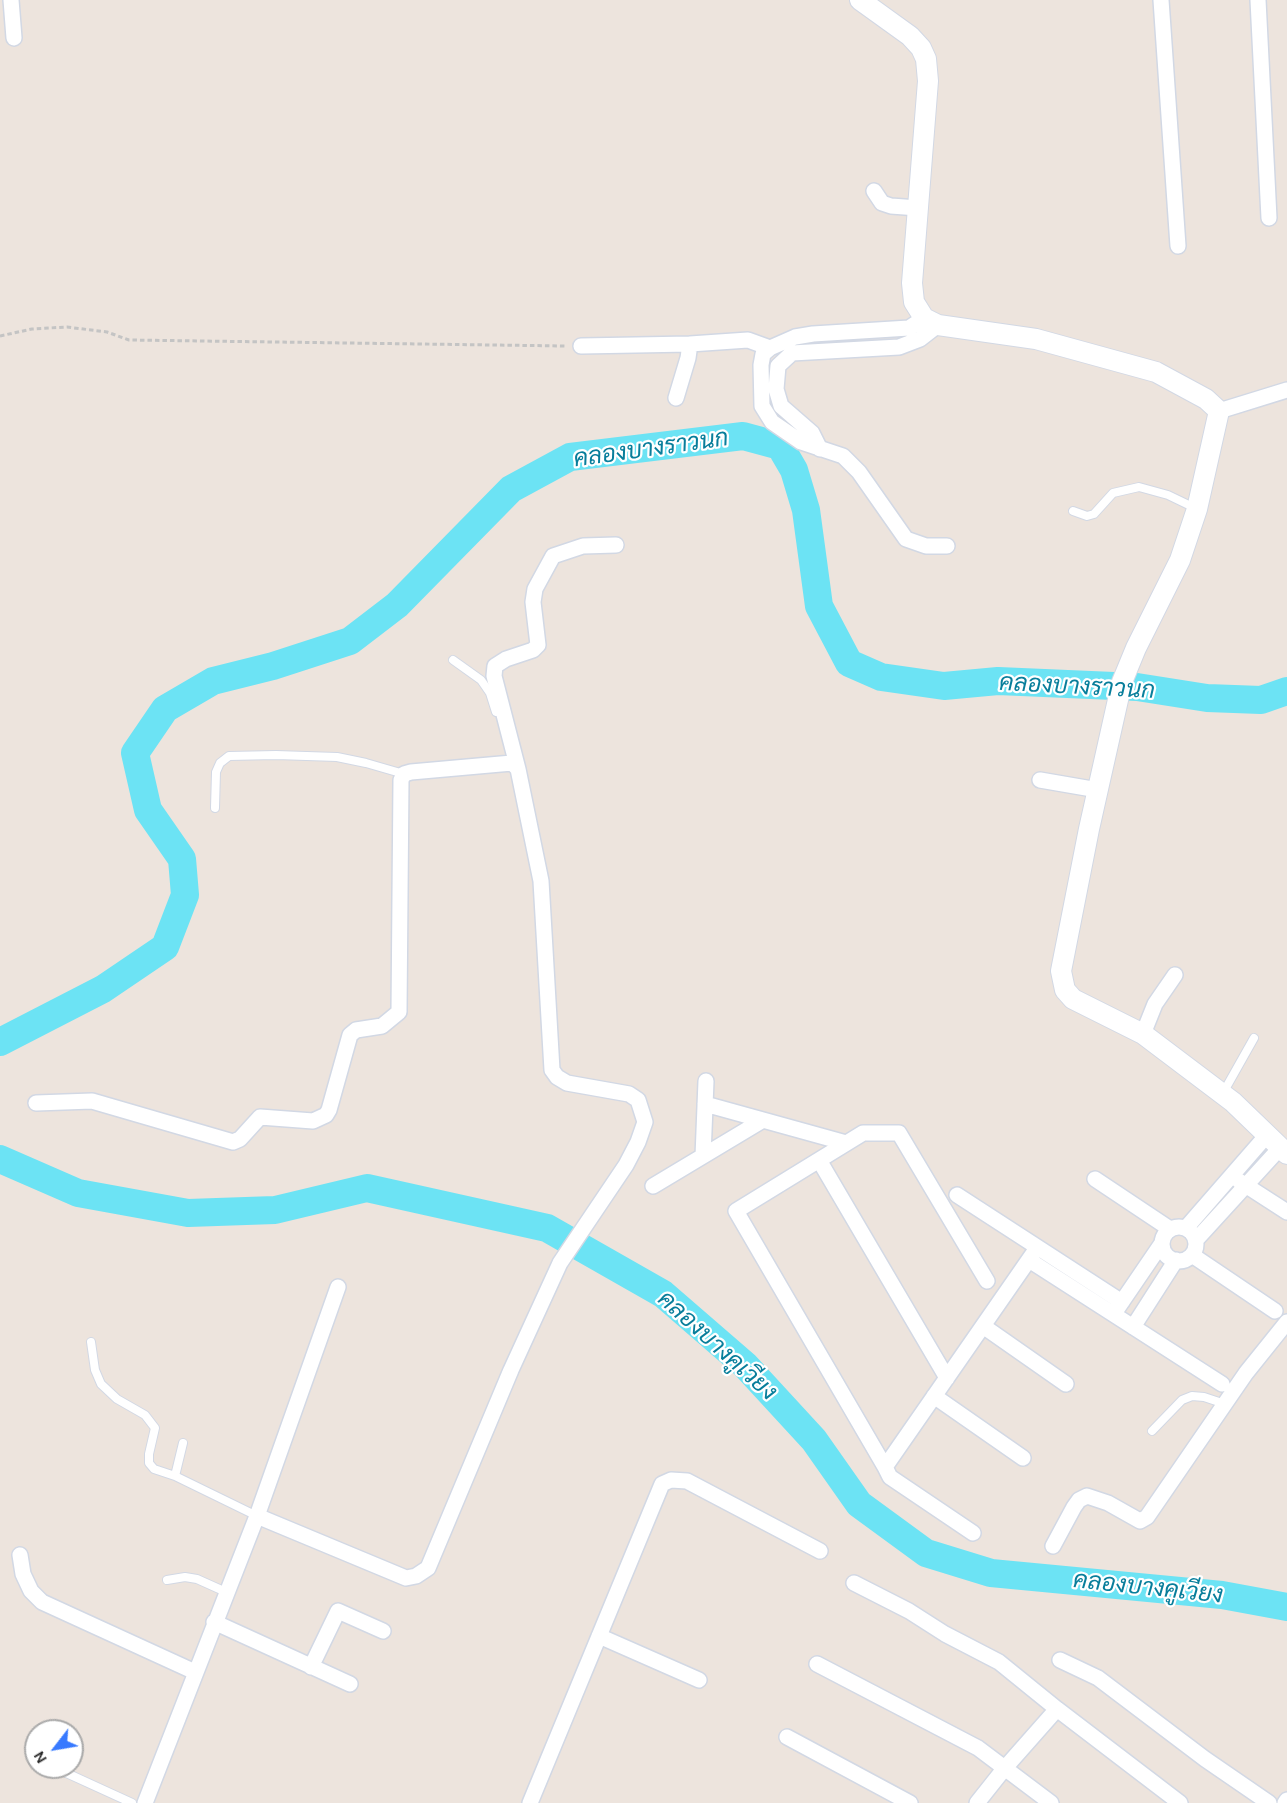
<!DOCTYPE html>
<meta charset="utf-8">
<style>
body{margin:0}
#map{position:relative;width:1287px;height:1803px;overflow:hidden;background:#ede4dd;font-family:Karla,sans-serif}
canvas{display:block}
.north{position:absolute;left:24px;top:1719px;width:60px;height:60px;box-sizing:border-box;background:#fff;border:2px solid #aaa;border-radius:50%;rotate:239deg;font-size:16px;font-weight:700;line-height:24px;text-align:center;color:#2b2b2b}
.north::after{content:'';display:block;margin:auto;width:21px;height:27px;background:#387aff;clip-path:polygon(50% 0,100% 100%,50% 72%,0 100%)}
</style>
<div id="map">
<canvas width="1287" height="1803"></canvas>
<div class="north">N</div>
</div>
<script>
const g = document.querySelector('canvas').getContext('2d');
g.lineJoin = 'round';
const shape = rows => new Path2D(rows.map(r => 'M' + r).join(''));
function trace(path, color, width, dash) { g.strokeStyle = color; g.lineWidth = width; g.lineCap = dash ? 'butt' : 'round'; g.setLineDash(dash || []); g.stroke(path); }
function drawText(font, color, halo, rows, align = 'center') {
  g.font = font + ' Karla,Sarabun,sans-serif'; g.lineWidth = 4.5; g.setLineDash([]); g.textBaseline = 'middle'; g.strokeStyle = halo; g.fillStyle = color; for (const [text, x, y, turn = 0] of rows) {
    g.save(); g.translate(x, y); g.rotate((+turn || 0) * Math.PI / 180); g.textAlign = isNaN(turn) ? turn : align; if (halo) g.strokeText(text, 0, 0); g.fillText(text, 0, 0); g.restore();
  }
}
const river = shape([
 [0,1042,103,989,165,947,185,895,182,859,148,810,135,753,165,709,213,681,273,666,350,641,397,605,511,489,570,457,743,436,780,446,794,470,806,510,819,606,849,663,881,677,944,686,998,681,1137,687,1207,698,1261,700,1287,691],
 [0,1159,78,1193,188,1213,275,1210,367,1188,547,1228,663,1294,745,1365,814,1440,859,1504,926,1553,991,1573,1222,1595,1287,1607]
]);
const path = shape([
 [0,336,32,329,67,327,107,332,129,340,566,346]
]);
const service = shape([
 [1073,511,1087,516,1094,514,1113,493,1139,487,1168,495,1195,508],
 [453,660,481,680,490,693,496,712],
 [215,808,216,772,220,763,229,756,276,755,337,757,366,763,404,774],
 [1223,1093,1254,1038],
 [91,1342,95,1370,101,1384,117,1399,145,1415,155,1428,149,1454,149,1463,154,1469,175,1476],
 [1152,1431,1182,1400,1192,1396,1204,1397,1225,1404],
 [183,1443,175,1476,257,1516],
 [167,1580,185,1577,197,1579,226,1592],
 [62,1771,132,1803]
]);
const minor = shape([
 [11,0,14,38],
 [1161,0,1178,246],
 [1258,0,1269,218],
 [874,191,882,203,891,206,918,208],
 [924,318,909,328,813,334,795,337,770,348,763,354,761,365,762,406,772,422,801,442,843,456,859,472,906,539,926,546,947,546],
 [581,346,690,344],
 [676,398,688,358,690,344,748,340,770,348],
 [1219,411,1287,390],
 [820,449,812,433,781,406,776,389,778,366,792,353,899,347,920,339,938,325],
 [518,769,494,676,495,666,506,659,533,650,538,645,533,602,535,589,553,556,583,546,616,545],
 [1040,780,1098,790],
 [1143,1034,1155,1004,1175,975],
 [36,1103,92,1101,233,1142,240,1139,260,1117,313,1121,326,1115,329,1110,350,1035,356,1030,382,1026,399,1012,401,780,404,774,411,772,512,763,518,769,541,881,552,1070,557,1077,567,1083,629,1094,638,1100,645,1122,638,1142,626,1165,560,1263,511,1370,428,1568,416,1576,406,1578,257,1516,145,1803],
 [705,1104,846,1143],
 [703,1156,706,1081],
 [819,1160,947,1378],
 [1095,1179,1170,1229],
 [1239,1181,1287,1212],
 [653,1186,763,1120],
 [957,1195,1122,1302],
 '1162 1244a17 17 0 1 1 34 0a17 17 0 1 1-34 0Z',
 [1186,1228,1267,1135],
 [1196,1240,1280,1148],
 [1192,1255,1275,1311],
 [1029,1260,1222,1384],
 [987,1281,899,1133,863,1133,736,1211,885,1467,1037,1248],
 [1117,1309,1162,1243],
 [983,1326,1066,1384],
 [1133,1327,1176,1260],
 [934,1396,1023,1458],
 [885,1467,890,1477,973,1533],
 [257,1516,338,1287],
 [1053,1546,1074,1507,1079,1500,1087,1496,1108,1503,1140,1521,1147,1517,1246,1373,1287,1322],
 [20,1555,23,1574,31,1591,42,1602,195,1672],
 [854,1583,909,1611,945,1634,999,1662,1057,1709,1180,1803],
 [214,1622,350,1684],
 [599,1636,699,1680],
 [1060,1660,1098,1678,1205,1759,1269,1803],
 [817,1664,978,1748,1051,1803],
 [311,1667,338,1611,383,1631],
 [787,1737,910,1803],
 [530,1803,662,1484,671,1480,687,1481,820,1551],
 [977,1803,1004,1769,1057,1709],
 [1285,1803,1287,1800]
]);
const tertiary = shape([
 [860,0,910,36,921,48,926,59,928,81,912,283,914,302,924,318,938,325,1036,339,1156,372,1206,399,1219,411,1197,509,1180,560,1136,648,1122,682,1089,829,1061,971,1065,990,1073,999,1143,1034,1233,1102,1287,1154]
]);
const waterNames = [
 ["คลองบางราวนก",651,449,-8],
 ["คลองบางราวนก",1077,687,3],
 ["คลองบางคูเวียง",717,1346,42],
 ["คลองบางคูเวียง",1148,1588,6]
];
trace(river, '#6ce3f4', 28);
trace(service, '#d2d8e4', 10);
trace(minor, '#d2d8e4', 18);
trace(tertiary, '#d2d8e4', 22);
trace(path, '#c4c4c4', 3, [4.5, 3]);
trace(service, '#fff', 8);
trace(minor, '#fff', 15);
trace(tertiary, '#fff', 20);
drawText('italic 24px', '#087e9b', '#fff', waterNames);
</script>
